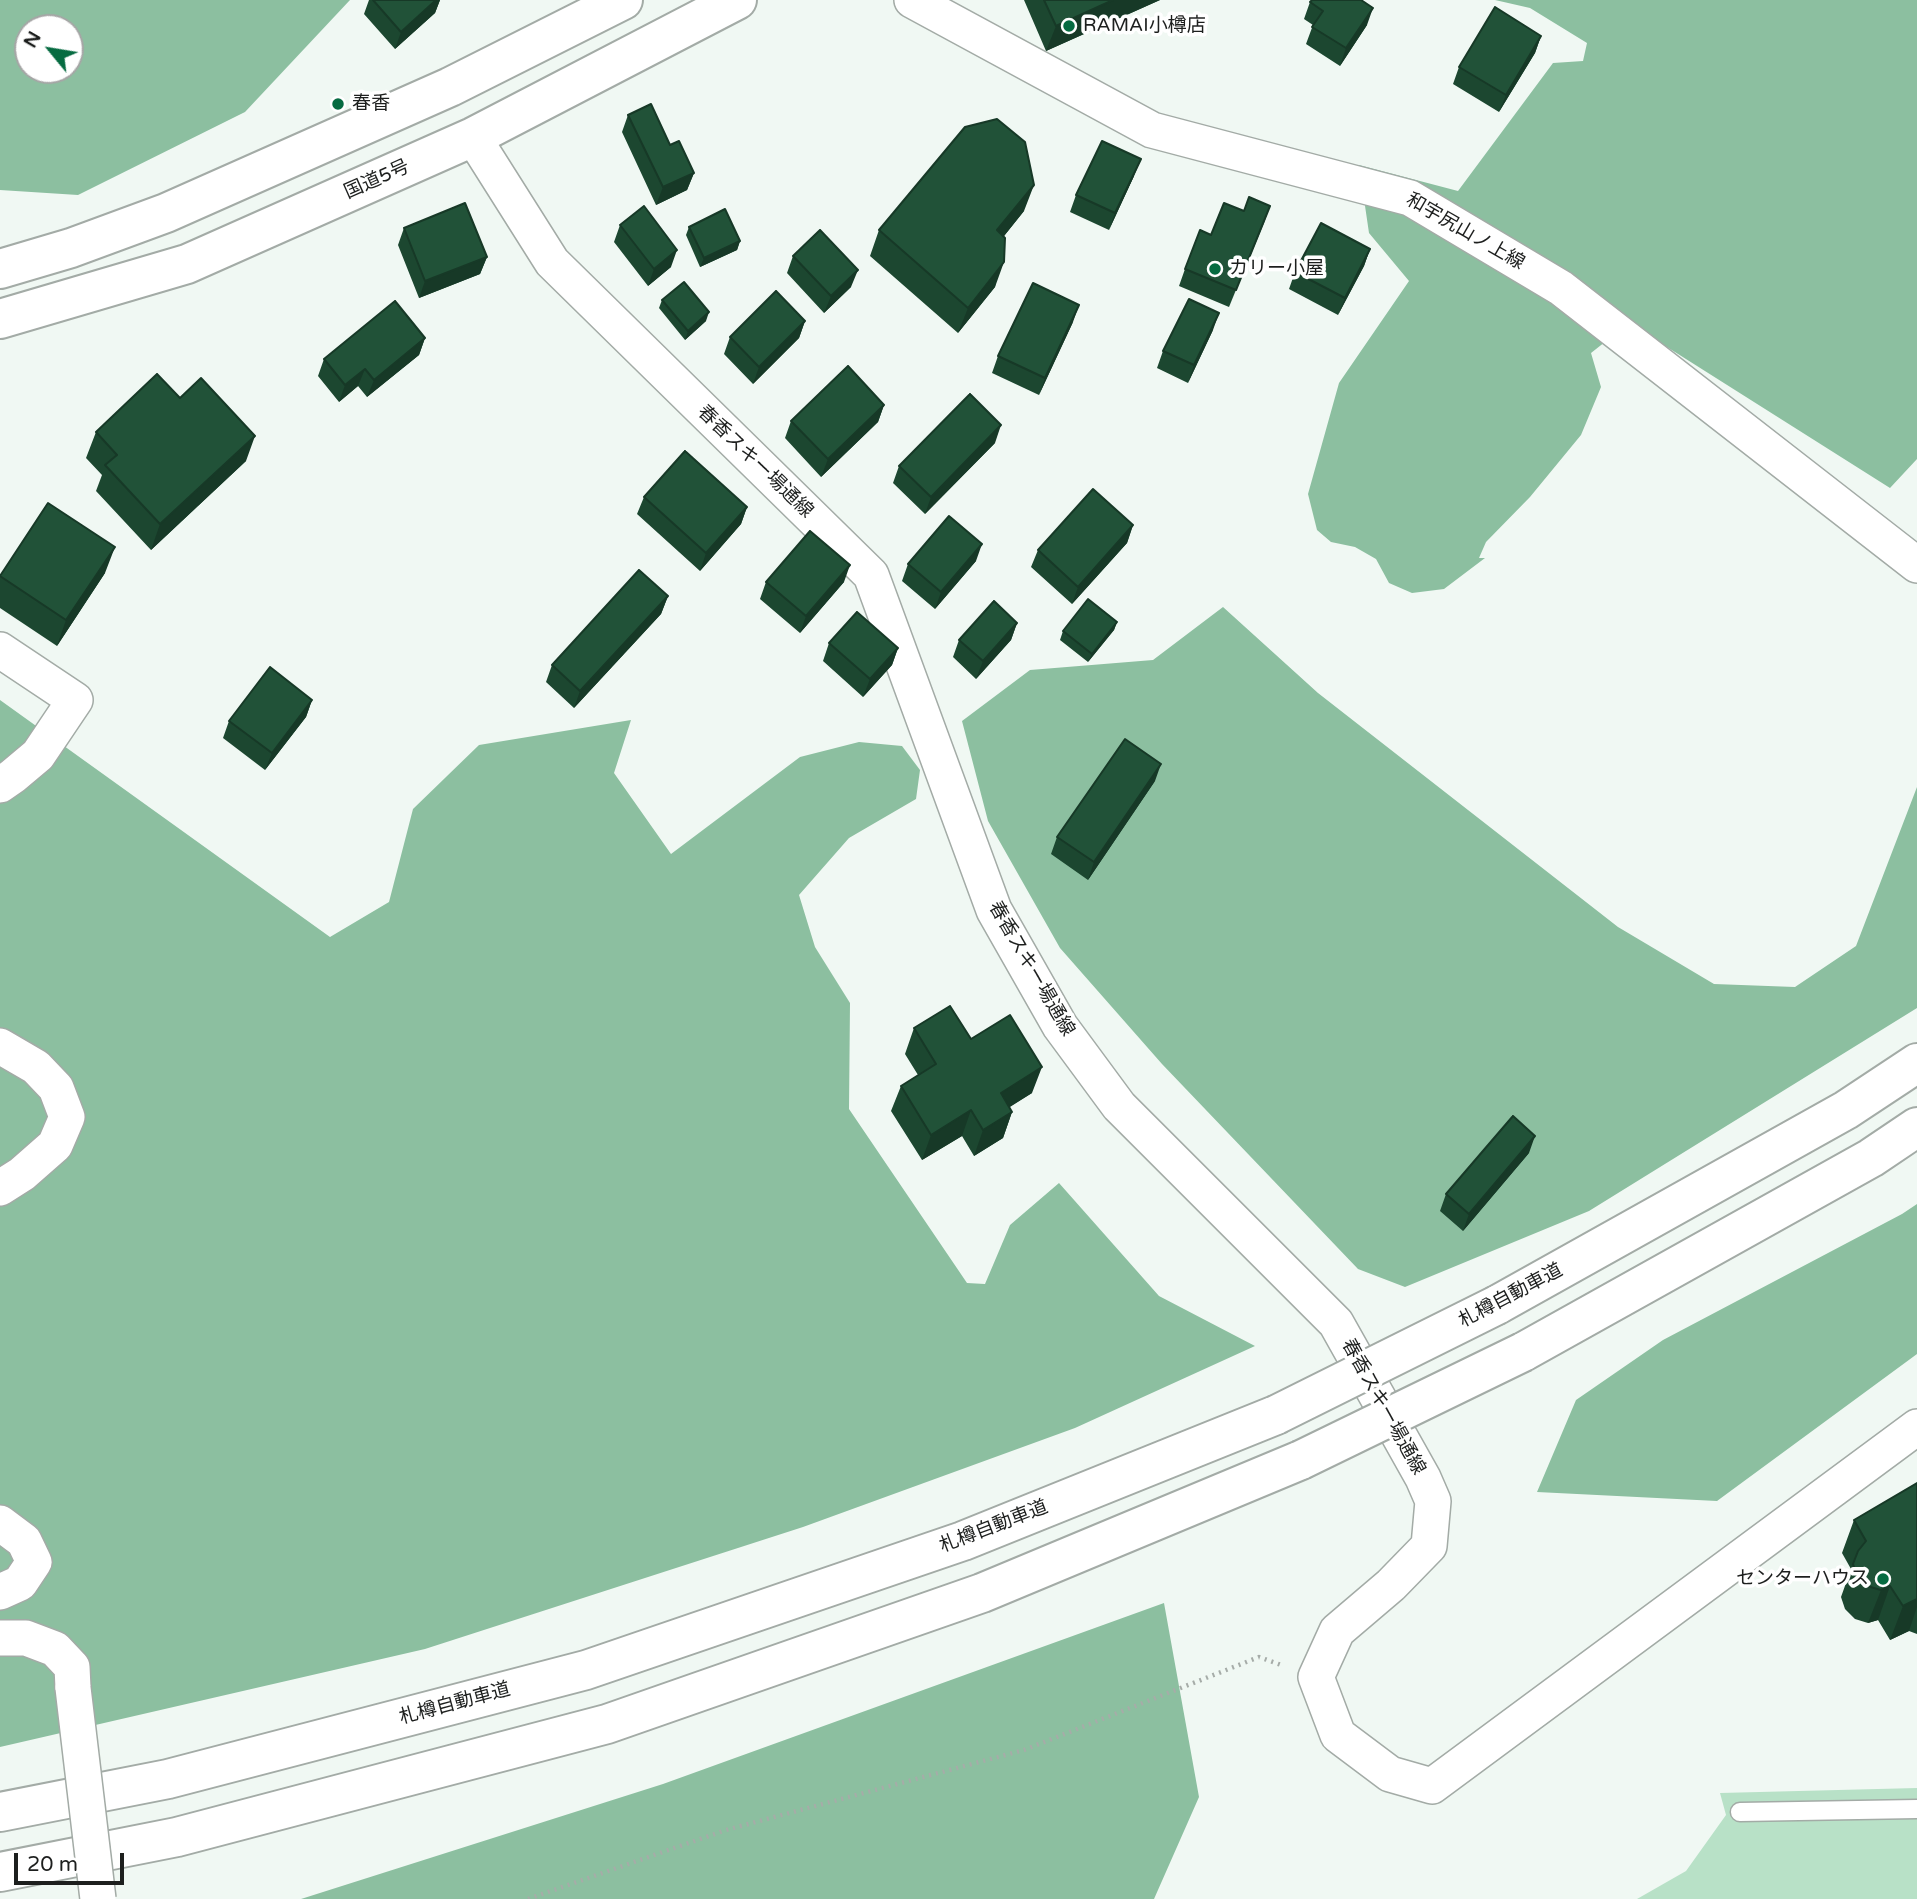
<!DOCTYPE html>
<meta charset="utf-8">
<style>
body{margin:0}
#map{position:relative;width:1917px;height:1899px;overflow:hidden;background:#f0f8f3;font-family:"Varela Round",sans-serif}
canvas{display:block}
.north{position:absolute;left:14px;top:14px;width:70px;height:70px;box-sizing:border-box;background:#fff;border:2px solid #a5a5a5;border-radius:50%;rotate:300deg;font-size:19px;font-weight:700;line-height:28px;text-align:center;color:#1d1f1e}
.north::after{content:'';display:block;margin:auto;width:24px;height:32px;background:#066b41;clip-path:polygon(50% 0,100% 100%,50% 72%,0 100%)}
.scale{position:absolute;left:14px;top:1853px;width:110px;height:32px;box-sizing:border-box;border:4px solid #1d1f1e;border-top:0;padding-left:9px;font-size:21px;line-height:24px;white-space:nowrap;color:#1d1f1e;-webkit-text-stroke:5px #fff;paint-order:stroke}
</style>
<div id="map">
<canvas width="1917" height="1899"></canvas>
<div class="north">N</div>
<div class="scale">20 m</div>
</div>
<script>
const g = document.querySelector('canvas').getContext('2d');
g.lineJoin = 'round';
function fillPath(path, color) { g.fillStyle = color; g.fill(path, 'evenodd'); }
const shape = rows => new Path2D(rows.map(r => 'M' + r).join(''));
function trace(path, color, width, dash) { g.strokeStyle = color; g.lineWidth = width; g.lineCap = dash ? 'butt' : 'round'; g.setLineDash(dash || []); g.stroke(path); }
function drawText(font, color, halo, rows, align = 'center') {
  g.font = font + ' "Varela Round","Noto Sans JP",sans-serif'; g.lineWidth = 7; g.setLineDash([]); g.textBaseline = 'middle'; g.strokeStyle = halo; g.fillStyle = color; for (const [text, x, y, turn = 0] of rows) {
    g.save(); g.translate(x, y); g.rotate((+turn || 0) * Math.PI / 180); g.textAlign = isNaN(turn) ? turn : align; if (halo) g.strokeText(text, 0, 0); g.fillText(text, 0, 0); g.restore();
  }
}
const green = shape([
 [1917,1788,1917,1899,1637,1899,1686,1871,1726,1815,1720,1793]
]);
const forest = shape([
 [0,0,350,0,245,112,78,195,0,190],
 [28,28,70,28,70,70,28,70],
 [1495,0,1917,0,1917,459,1890,488,1629,323,1591,353,1601,387,1581,435,1530,497,1486,542,1479,558,1485,558,1444,589,1412,593,1389,583,1376,559,1355,547,1331,542,1317,530,1308,494,1339,383,1409,281,1369,233,1359,165,1458,191,1553,63,1583,61,1587,43,1530,8],
 [1223,607,1318,693,1618,927,1714,984,1795,987,1856,946,1917,787,1917,1008,1589,1211,1405,1287,1358,1269,1162,1064,1060,948,988,821,962,721,1030,670,1153,660],
 [0,700,330,937,389,902,413,809,479,745,631,720,614,773,671,854,800,757,859,742,902,746,920,770,916,799,849,838,799,895,815,947,850,1003,849,1109,967,1283,985,1284,1010,1225,1059,1183,1159,1296,1255,1346,1075,1428,803,1527,425,1649,0,1747],
 [1917,1204,1917,1354,1717,1501,1537,1492,1576,1400,1663,1340,1902,1214],
 [1164,1603,1199,1797,1154,1899,301,1899,663,1784]
]);
const path = shape([
 [528,1899,726,1830,1024,1750,1259,1657,1284,1666]
]);
const lane = shape([
 [1740,1812,1917,1809]
]);
const street = shape([
 [912,0,1152,130,1410,198,1561,288,1917,565],
 [473,137,552,262,871,575,994,910,1060,1026,1119,1106,1336,1323,1423,1478,1433,1501,1429,1546,1391,1585,1337,1631,1316,1677,1338,1735,1390,1774,1432,1786,1917,1427],
 [0,650,75,700,38,755,13,776,0,785],
 [0,1046,36,1067,56,1088,67,1117,55,1145,22,1174,0,1188],
 [0,1523,24,1541,34,1562,20,1583,0,1592],
 [0,1638,26,1638,55,1649,72,1667,73,1688]
]);
const highway = shape([
 [0,269,71,248,166,213,450,87,623,0],
 [0,319,187,264,473,137,737,0],
 [1497,1305,1846,1110,1917,1063],
 [1523,1352,1871,1158,1917,1127],
 [0,1812,168,1779,586,1670,963,1541,1276,1415],
 [0,1872,177,1837,607,1724,982,1593,1301,1460]
]);
const streetBridge = shape([
 [73,1688,98,1899]
]);
const highwayBridge = shape([
 [1276,1415,1497,1305],
 [1301,1460,1523,1352]
]);
const wall = shape([
 [369,0,440,0,435,13,395,49,364,14],
 [1024,0,1160,0,1046,51],
 [1310,2,1367,25,1340,66,1306,44,1313,25,1304,19],
 [1541,36,1535,53,1499,112,1453,84,1459,67],
 [628,115,670,145,694,173,687,190,656,205,622,132],
 [1134,176,1109,230,1070,212,1076,195],
 [1270,206,1229,307,1179,286,1185,269,1211,235,1244,211],
 [1024,211,1004,236,995,287,958,333,870,256,879,230],
 [620,225,671,267,648,286,614,242],
 [689,227,740,241,737,250,700,267,686,235],
 [404,228,487,257,480,274,419,298,398,245],
 [1370,249,1364,266,1338,315,1289,289,1295,272],
 [793,256,851,287,824,313,787,273],
 [662,300,706,321,685,340,659,308],
 [805,321,799,338,753,384,724,354,730,337],
 [1073,322,1039,395,992,373,998,356],
 [1213,330,1188,383,1157,368,1163,351],
 [425,338,419,355,367,397,358,386,339,402,318,376,324,359],
 [180,398,246,461,151,550,96,491,102,475,86,458,96,432],
 [884,405,878,422,821,477,785,438,791,421],
 [995,443,925,514,893,483,899,466],
 [644,497,747,507,741,524,700,571,637,514],
 [1133,525,1127,543,1072,604,1031,567,1038,550],
 [976,561,935,609,902,581,908,564],
 [105,573,57,646,0,608,0,575],
 [766,582,844,582,800,633,760,599],
 [668,596,661,614,574,708,546,682,552,665],
 [1117,622,1114,630,1088,662,1060,640,1063,631],
 [1017,623,1011,640,976,679,953,657,959,640],
 [829,643,898,648,892,665,863,697,823,661],
 [312,700,306,717,265,770,223,738,229,721],
 [1155,781,1088,880,1051,854,1057,837],
 [914,1028,971,1039,1032,1093,1009,1107,1012,1112,1003,1138,974,1156,962,1136,922,1160,891,1111,901,1086,918,1075,905,1054],
 [1529,1153,1463,1231,1440,1211,1446,1194],
 [1917,1483,1917,1634,1909,1631,1890,1640,1878,1620,1868,1623,1855,1619,1845,1609,1841,1597,1851,1569,1842,1553,1854,1520]
]);
const shadedWall = shape([
 [436,0,440,0,435,13,395,49,401,32],
 [1113,0,1160,0,1046,51,1056,26],
 [1373,8,1367,25,1340,66,1346,48],
 [1541,36,1535,53,1499,112,1506,95],
 [1141,159,1134,176,1109,230,1115,213],
 [694,173,687,190,656,205,663,187],
 [1034,185,1024,211,988,256,997,230],
 [1270,206,1264,223,1229,307,1236,290],
 [740,241,737,250,700,267,704,258],
 [1370,249,1364,266,1338,315,1345,298],
 [677,250,671,267,648,286,654,269],
 [487,257,480,274,419,298,425,281],
 [1004,262,995,287,958,333,968,308],
 [858,270,851,287,824,313,831,296],
 [1079,305,1073,322,1039,395,1045,378],
 [709,312,706,321,685,340,688,331],
 [1219,313,1213,330,1188,383,1194,365],
 [805,321,799,338,753,384,759,367],
 [425,338,419,355,367,397,374,380],
 [365,369,358,386,339,402,345,385],
 [884,405,878,422,821,477,828,459],
 [1001,425,995,443,925,514,931,497],
 [255,436,246,461,151,550,160,524],
 [747,507,741,524,700,571,706,553],
 [1133,525,1127,543,1072,604,1078,587],
 [982,544,976,561,935,609,941,592],
 [115,547,105,573,57,646,66,620],
 [850,565,844,582,800,633,806,616],
 [668,596,661,614,574,708,580,691],
 [1117,622,1114,630,1088,662,1092,654],
 [1017,623,1011,640,976,679,983,661],
 [898,648,892,665,863,697,870,679],
 [312,700,306,717,265,770,272,753],
 [1161,764,1155,781,1088,880,1094,862],
 [1042,1067,1032,1093,991,1119,1001,1093],
 [971,1110,962,1136,922,1160,931,1135],
 [1012,1112,1003,1138,974,1156,983,1130],
 [1535,1136,1529,1153,1463,1231,1469,1214],
 [1890,1586,1878,1620,1868,1623,1881,1590],
 [1917,1599,1917,1607,1909,1631,1890,1640,1903,1606]
]);
const building = shape([
 [373,0,436,0,401,32,373,0],
 [1044,0,1113,0,1056,26,1044,0],
 [1312,0,1361,0,1373,8,1346,48,1312,27,1323,11,1310,2,1312,0],
 [1495,7,1541,36,1506,95,1459,67,1495,7],
 [651,104,670,145,679,141,694,173,663,187,628,115,651,104],
 [997,119,1025,142,1034,185,997,230,1005,238,1004,262,968,308,879,230,965,127,997,119],
 [1102,141,1141,159,1115,213,1076,195,1102,141],
 [1249,197,1270,206,1236,290,1185,269,1200,230,1211,235,1224,203,1244,211,1249,197],
 [465,203,487,257,425,281,404,228,465,203],
 [644,206,677,250,654,269,620,225,644,206],
 [725,209,740,241,704,258,689,227,725,209],
 [1321,223,1370,249,1345,298,1295,272,1321,223],
 [820,230,858,270,831,296,793,256,820,230],
 [684,282,709,312,688,331,662,300,684,282],
 [1033,283,1079,305,1045,378,998,356,1033,283],
 [776,291,805,321,759,367,730,337,776,291],
 [1189,299,1219,313,1194,365,1163,351,1189,299],
 [395,301,425,338,374,380,365,369,345,385,324,359,395,301],
 [848,366,884,405,828,459,791,421,848,366],
 [157,374,180,398,201,378,255,436,160,524,105,465,117,455,96,432,157,374],
 [970,394,1001,425,931,497,899,466,970,394],
 [685,451,747,507,706,553,644,497,685,451],
 [1093,489,1133,525,1078,587,1038,550,1093,489],
 [48,503,115,547,66,620,0,576,48,503],
 [949,516,982,544,941,592,908,564,949,516],
 [810,531,850,565,806,616,766,582,810,531],
 [639,570,668,596,580,691,552,665,639,570],
 [1088,599,1117,622,1092,654,1063,631,1088,599],
 [994,601,1017,623,983,661,959,640,994,601],
 [857,612,898,648,870,679,829,643,857,612],
 [270,667,312,700,272,753,229,721,270,667],
 [1125,739,1161,764,1094,862,1057,837,1125,739],
 [950,1006,971,1039,1010,1015,1042,1067,1001,1093,1012,1112,983,1130,971,1110,931,1135,901,1086,936,1064,914,1028,950,1006],
 [1513,1116,1535,1136,1469,1214,1446,1194,1513,1116],
 [1917,1483,1917,1599,1903,1606,1890,1586,1881,1590,1867,1586,1857,1576,1853,1564,1858,1551,1866,1541,1854,1520,1917,1483]
]);
const markers = [
 [1069,26,7,"#066b41"],
 [338,104,7,"#066b41"],
 [1215,269,7,"#066b41"],
 [1883,1579,7,"#066b41"]
];
const poiNames = [
 ["RAMAI小樽店",1083,26],
 ["春香",352,104],
 ["カリー小屋",1229,269],
 ["センターハウス",1869,1579,"right"]
];
const streetNames = [
 ["国道5号",377,180,-24],
 ["和宇尻山ノ上線",1465,232,30],
 ["春香スキー場通線",755,462,44],
 ["春香スキー場通線",1031,969,60],
 ["札樽自動車道",1511,1296,-28],
 ["春香スキー場通線",1383,1407,61],
 ["札樽自動車道",994,1527,-21],
 ["札樽自動車道",455,1704,-15]
];
fillPath(green, '#b8e1c7');
fillPath(forest, '#8cbfa0');
trace(lane, '#a3aba6', 21);
trace(street, '#a3aba6', 38);
trace(highway, '#a3aba6', 42);
trace(path, '#a6aca8', 4.5, [2, 5]);
trace(lane, '#fff', 18);
trace(street, '#fff', 35);
trace(highway, '#fff', 38);
trace(streetBridge, '#a3aba6', 38, []);
trace(highwayBridge, '#a3aba6', 42, []);
trace(streetBridge, '#fff', 35);
trace(highwayBridge, '#fff', 38);
fillPath(wall, '#1c4730');
fillPath(shadedWall, '#173927');
fillPath(building, '#215238');
trace(building, '#173927', 2);
for (const [x, y, r, color] of markers) { const dot = new Path2D(); dot.arc(x, y, r, 0, 2 * Math.PI); g.fillStyle = color; g.fill(dot); trace(dot, '#fff', 2.5); }
drawText('19px', '#1d1f1e', '#fff', poiNames, 'left');
drawText('19px', '#1d1f1e', '#fff', streetNames);
</script>
